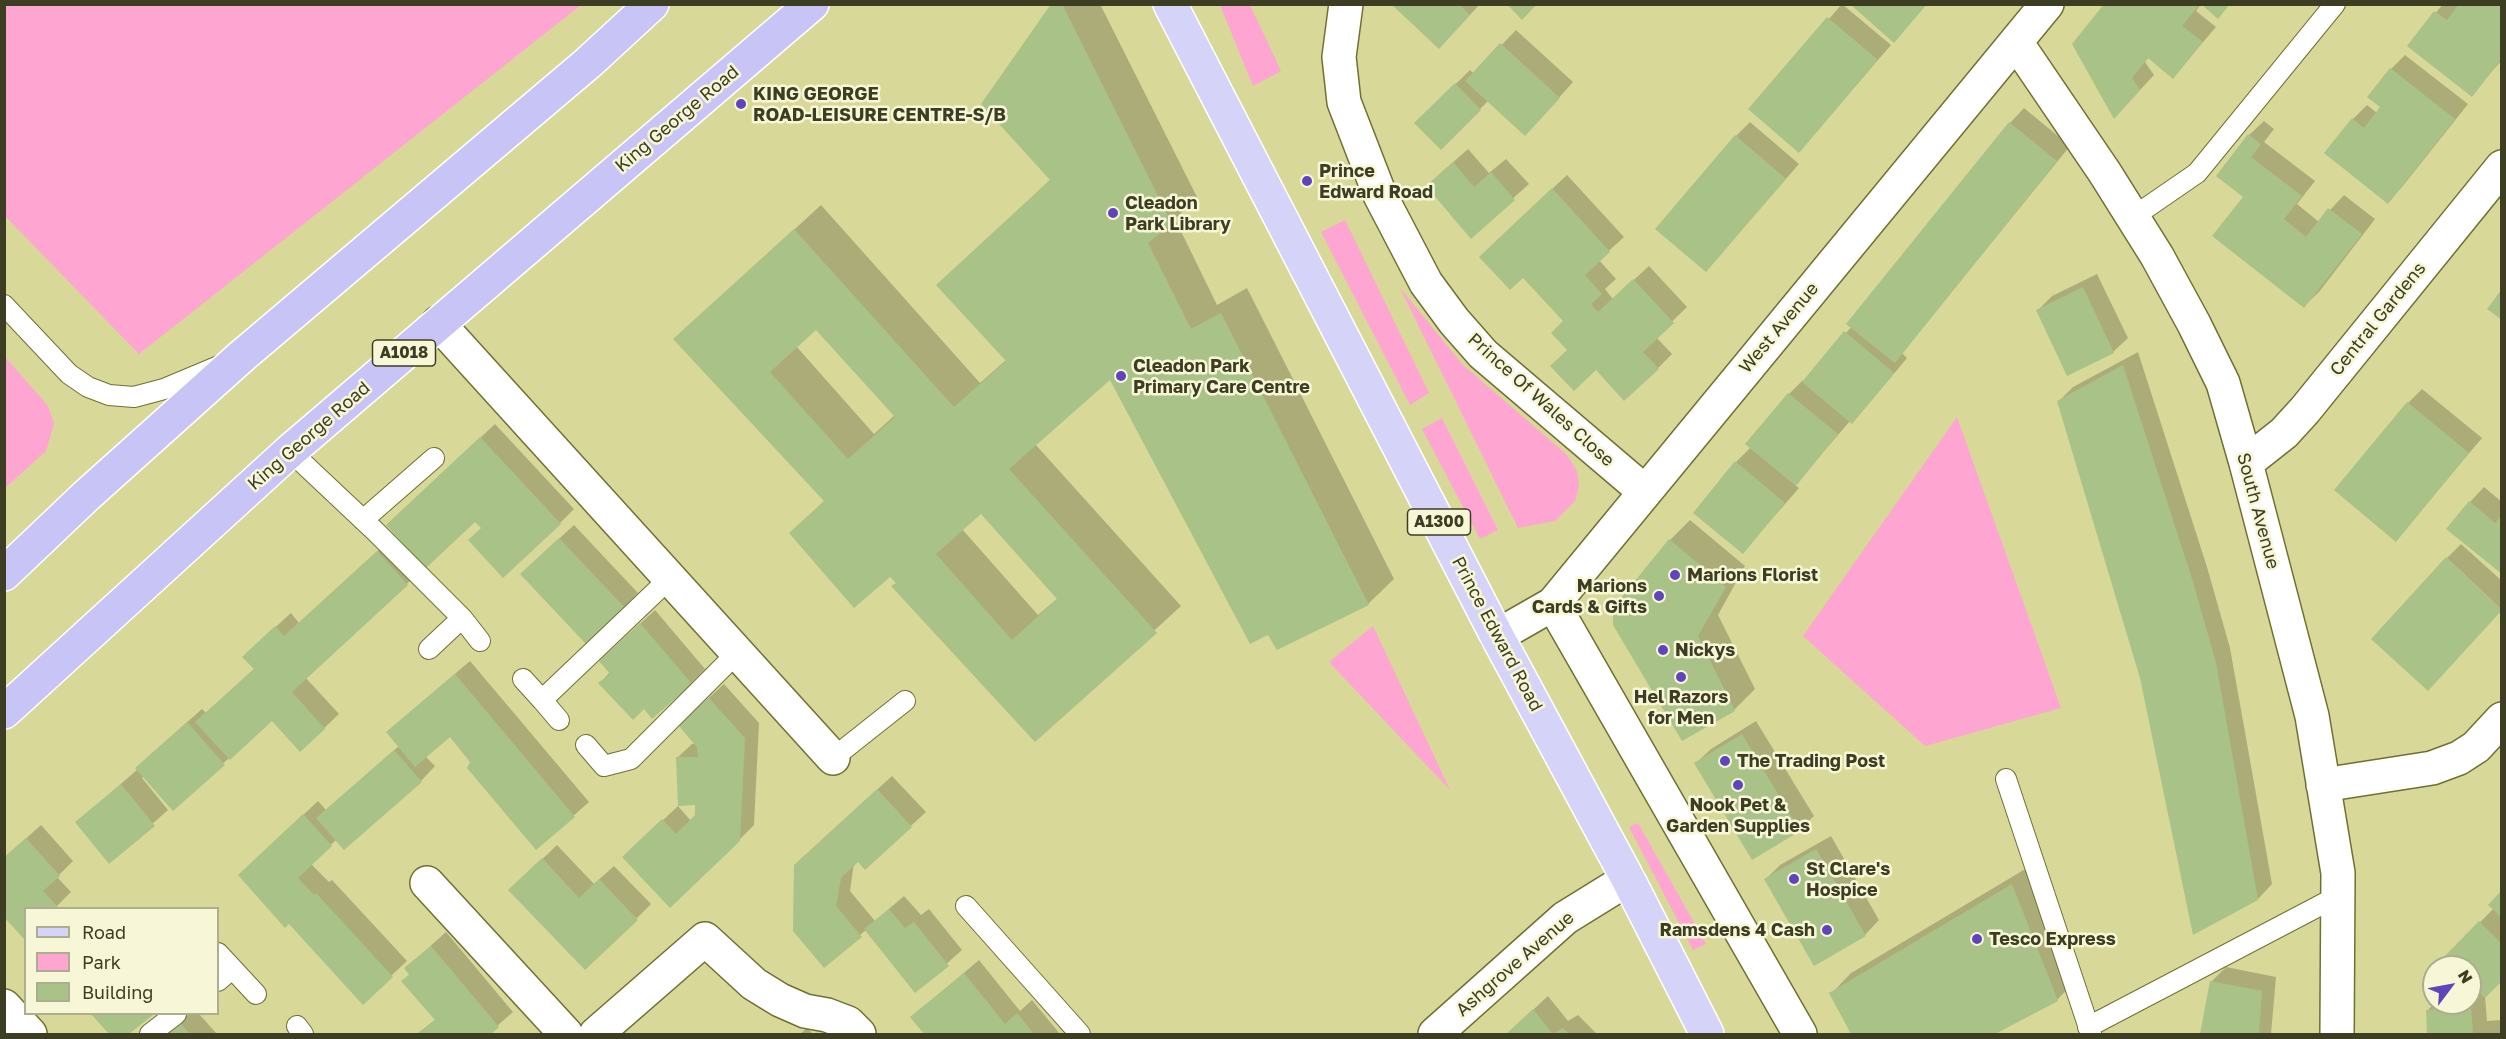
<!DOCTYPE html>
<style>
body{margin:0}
#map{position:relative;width:2506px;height:1039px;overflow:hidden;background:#d8d898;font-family:"Golos Text",sans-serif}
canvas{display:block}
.frame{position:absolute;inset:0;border:6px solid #3d3d23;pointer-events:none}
.legend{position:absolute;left:24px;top:907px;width:195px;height:108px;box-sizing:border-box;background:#f7f7d7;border:2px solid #adad8f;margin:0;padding:8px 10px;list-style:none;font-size:18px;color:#3d3d23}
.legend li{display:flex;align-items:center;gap:12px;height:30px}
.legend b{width:30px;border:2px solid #adad8f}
.north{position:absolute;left:2422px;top:955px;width:60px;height:60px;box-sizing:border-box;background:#f7f7d7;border:2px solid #adad8f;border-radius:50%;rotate:58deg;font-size:16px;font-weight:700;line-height:24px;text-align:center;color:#3d3d23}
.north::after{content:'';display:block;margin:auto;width:21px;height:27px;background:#5f44bc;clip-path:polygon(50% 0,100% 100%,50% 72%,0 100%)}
</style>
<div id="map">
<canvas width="2506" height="1039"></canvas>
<div class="frame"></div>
<ul class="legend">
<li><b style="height:8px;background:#d6d3f8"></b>Road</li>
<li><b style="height:16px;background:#fea5d2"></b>Park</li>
<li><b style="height:16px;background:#a8c288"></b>Building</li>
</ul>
<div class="north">N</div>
</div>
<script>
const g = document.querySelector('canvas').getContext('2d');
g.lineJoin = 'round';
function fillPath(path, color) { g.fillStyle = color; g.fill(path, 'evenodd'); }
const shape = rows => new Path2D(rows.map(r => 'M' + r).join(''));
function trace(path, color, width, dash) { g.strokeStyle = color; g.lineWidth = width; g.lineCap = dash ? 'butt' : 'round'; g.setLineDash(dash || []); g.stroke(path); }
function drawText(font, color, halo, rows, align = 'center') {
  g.font = font + ' "Golos Text",sans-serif'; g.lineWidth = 5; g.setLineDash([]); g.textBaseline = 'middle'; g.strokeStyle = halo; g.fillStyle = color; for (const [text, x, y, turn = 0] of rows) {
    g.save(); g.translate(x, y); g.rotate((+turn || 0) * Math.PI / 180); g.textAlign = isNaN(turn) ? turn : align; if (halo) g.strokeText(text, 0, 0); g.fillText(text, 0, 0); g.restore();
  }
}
const green = shape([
 [5,4,581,4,581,5,139,354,5,216],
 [1220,5,1250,5,1281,71,1253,86],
 [1345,220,1429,393,1410,405,1321,232],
 [1400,288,1463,365,1566,454,1577,471,1579,486,1575,501,1555,521,1518,528],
 [5,357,48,406,54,423,46,451,5,488],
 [1957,417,2061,708,1925,746,1803,636],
 [1442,418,1498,530,1480,539,1422,429],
 [1373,626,1450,790,1329,662],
 [1638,823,1706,944,1693,950,1629,827]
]);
const shadow = shape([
 [1053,4,1100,4,1197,197,1175,219,1217,305,1247,288,1394,579,1368,604,1110,377,1035,444,1181,606,1035,740,890,575,791,534,825,500,675,339,821,205,980,383,1006,360,938,285,1051,179],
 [816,328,895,415,874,434,796,346],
 [981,512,1058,598,1038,615,962,529],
 [1393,4,1480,4,1453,33],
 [1842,4,1891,45,1799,151,1750,109],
 [2106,4,2201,4,2196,11,2216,27,2173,77,2149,57,2145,62,2154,75,2128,103],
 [2443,4,2502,4,2502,60,2471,95,2409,45],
 [1516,30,1573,82,1539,120,1488,101,1441,148,1416,123,1470,70,1474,74],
 [2405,55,2468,104,2402,187,2388,202,2353,119,2367,105,2377,113,2382,106,2391,69],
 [2024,108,2070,146,1902,353,1907,358,1866,407,1852,422,1850,421,1795,485,1799,488,1743,552,1736,462,1751,447,1789,394,1803,380,1805,381,1852,326,1849,323,2010,123],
 [2264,121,2274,129,2264,142,2315,181,2297,204,2319,222,2344,195,2375,219,2319,292,2304,306,2245,197,2218,176,2249,135],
 [1750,122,1799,164,1706,270,1736,136],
 [1468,149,1489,173,1506,159,1529,184,1471,236,1442,172],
 [1567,175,1624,237,1599,260,1616,279,1605,289,1613,299,1649,266,1687,307,1656,337,1672,354,1658,368,1596,368,1569,350,1565,321,1495,242],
 [2097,274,2128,338,2113,352,2037,311,2052,296],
 [2138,352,2207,567,2230,648,2272,884,2258,899,2141,678,2059,401,2073,387],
 [2422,389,2482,438,2396,540,2408,403],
 [495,424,574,509,560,523,483,528,475,520,402,511],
 [2484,487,2502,502,2502,572,2470,502],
 [1690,520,1745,566,1718,615,1755,689,1734,710,1682,739,1670,540],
 [574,525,638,593,624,607,536,560],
 [392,538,422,570,305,677,339,714,301,750,272,719,173,809,144,776,142,778,168,810,109,862,77,822,138,769,151,754,202,709,206,713,255,668,259,642,291,613,299,623],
 [2461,544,2502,581,2502,610,2447,558],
 [655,610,705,669,691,683,644,707,600,683,610,672,615,647],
 [470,661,589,802,537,848,450,735,425,756,435,766,421,781,337,839,311,864,329,882,332,880,407,961,363,1002,254,861,318,801,326,810,399,746,403,718],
 [724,684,759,723,754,825,739,840,639,843,678,806,691,821,697,815,696,803,677,758,692,744,696,743,694,711],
 [1756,721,1814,816,1799,830,1696,763,1711,749],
 [892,776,926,812,865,868,858,860,854,863,850,891,875,921,904,896,921,915,929,909,962,950,916,991,866,930,825,966,810,851],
 [41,825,73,861,57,877,71,892,55,908,26,908,24,936,4,858],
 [1831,836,1879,920,1865,935,1766,879,1780,865],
 [557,845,594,884,614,866,651,904,637,918,510,890],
 [2032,865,2077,979,2057,1000,1991,1034,1853,1034,1831,994,1851,973],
 [2502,892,2502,980,2485,996,2487,1021,2501,1020,2502,1034,2429,1034,2427,1011,2435,1003,2470,1003,2470,994,2482,994,2470,982,2470,967,2455,967,2445,958,2494,908],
 [446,932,513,1012,488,1034,417,1034,436,1019,406,968],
 [979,960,1020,1011,1032,1000,1060,1034,926,1034,912,1017],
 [2226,967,2276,977,2271,1034,2202,1034,2211,982],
 [1548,996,1568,1021,1578,1015,1597,1034,1507,1034],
 [93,1014,152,1014,127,1034,111,1034],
 [189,1014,199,1014,217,1034,164,1034],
 [807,1028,813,1034,800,1034]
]);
const building = shape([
 [1051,4,1062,4,1172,224,1148,243,1191,329,1221,313,1369,605,1277,650,1268,635,1250,644,1110,380,1009,469,1157,633,1035,742,891,586,896,583,890,577,854,608,789,533,824,501,673,339,794,229,954,407,1006,361,936,285,1050,180,981,104],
 [816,330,895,417,848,459,770,372],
 [981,514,1057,599,1012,640,936,554],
 [1391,4,1459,4,1470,15,1439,49],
 [1507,4,1537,4,1522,20],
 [1850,4,1927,4,1894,43],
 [2104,4,2200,4,2182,26,2203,42,2173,79,2148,58,2132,78,2140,90,2114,119,2072,44],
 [2201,4,2230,4,2218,19],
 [2459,4,2502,4,2502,58,2472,97,2407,46,2434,11,2447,20],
 [1827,17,1878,60,1799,153,1748,109],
 [1500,43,1560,98,1525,136,1465,81],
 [2390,68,2455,119,2388,204,2324,153,2352,118,2364,128,2380,107,2367,97],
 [1455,83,1481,110,1441,150,1414,123],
 [2009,122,2057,161,1895,363,1846,324],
 [2248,134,2261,144,2251,157,2302,196,2284,219,2306,237,2328,208,2362,234,2304,308,2212,236,2243,197,2216,176],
 [1735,135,1786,179,1706,272,1655,229],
 [1453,162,1474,187,1491,172,1515,200,1471,239,1426,186],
 [1552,188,1610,252,1585,275,1602,294,1591,304,1598,312,1633,279,1674,323,1643,352,1659,369,1624,401,1596,370,1574,391,1550,366,1567,350,1551,333,1563,321,1523,278,1510,290,1479,257],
 [2083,287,2114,353,2067,376,2036,310],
 [2502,289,2502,320,2487,309],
 [1844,331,1894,373,1852,424,1802,382],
 [2123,365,2193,582,2216,663,2258,900,2193,935,2140,678,2057,401],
 [1788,393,1838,434,1796,486,1745,444],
 [2407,402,2469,453,2396,542,2334,490],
 [480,437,561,524,503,578,468,540,481,528,475,522,426,568,386,525],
 [1735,461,1785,503,1743,554,1693,513],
 [2469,501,2495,523,2502,515,2502,574,2446,529],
 [559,538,625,608,586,644,520,574],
 [1669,539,1726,587,1698,636,1735,711,1682,741,1613,625,1613,608],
 [377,551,408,585,292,692,325,729,300,752,272,721,230,760,195,722,254,669,242,657,275,626,284,636],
 [2446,557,2502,610,2428,691,2371,639],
 [640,623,692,684,652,719,644,709,633,720,598,683,610,674,599,661],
 [455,674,575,817,536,850,467,768,470,762,450,737,415,767,386,732],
 [709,698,745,738,740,841,670,908,622,857,662,819,676,834,695,815,695,805,678,806,676,757,698,757,697,747,678,725],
 [187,722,225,765,173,811,135,768],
 [1742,734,1800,831,1752,860,1694,763],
 [394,750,422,782,344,850,316,818],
 [121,784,155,826,109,864,75,822],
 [877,789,912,827,865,870,858,862,841,878,836,906,862,937,824,968,793,931,794,865],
 [303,814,332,846,298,878,314,895,316,893,393,977,363,1005,289,924,285,928,238,875],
 [26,838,60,876,43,891,59,908,26,908,24,939,4,917,4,857],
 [1816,849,1866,936,1814,966,1764,879],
 [542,858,579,898,599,879,638,920,585,970,508,890],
 [2012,884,2058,1001,1995,1034,1851,1034,1829,993],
 [2502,890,2502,918,2488,905],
 [889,909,905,928,914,922,949,966,915,993,864,929],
 [2479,921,2502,944,2502,981,2485,998,2470,984,2470,967,2452,967,2443,958],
 [431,946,499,1027,491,1034,418,1034,435,1020,401,981,409,975,404,968],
 [964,973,1005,1024,1017,1013,1034,1034,924,1034,910,1017],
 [2210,981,2262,991,2259,1034,2200,1034],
 [2471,1007,2473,1034,2427,1034,2426,1010],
 [1533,1009,1553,1034,1563,1028,1569,1034,1506,1034],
 [91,1014,154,1014,129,1034,109,1034],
 [179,1022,190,1034,164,1034]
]);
const service = shape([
 [2133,217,2197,173,2335,4],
 [4,305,69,374,88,387,109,395,134,397,164,389,219,366],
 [290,451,376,532,462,618,480,641],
 [363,520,434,458],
 [429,649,462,618],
 [523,679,542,700,669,579],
 [542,700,559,720],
 [586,745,604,766,631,759,737,653],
 [833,758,905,701],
 [2006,779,2091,1034],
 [966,906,1080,1034],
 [218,953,256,994],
 [218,981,232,969],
 [297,1026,303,1034],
 [2088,1027,2338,896],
 [150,1034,176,1014]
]);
const minor = shape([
 [1346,4,1339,57,1344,102,1380,195,1426,283,1454,321,1483,354,1644,491],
 [2016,42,2105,173,2157,256,2194,324,2223,383,2246,463,2312,716,2338,873,2337,1034],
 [438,323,833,758],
 [2246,463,2284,433,2305,410,2502,167],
 [1553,604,1800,1034],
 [1497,636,1553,604,2047,4],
 [2323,785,2432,768,2459,758,2476,747,2502,719],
 [427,883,566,1034],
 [4,1006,30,1034],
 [596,1034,705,939,754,984,780,1000,805,1011,827,1015,848,1023,859,1034],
 [1435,1034,1565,918,1628,879]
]);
const primary = shape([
 [1170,4,1497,636,1628,879,1707,1034]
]);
const trunk = shape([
 [4,574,86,496,242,356,588,63,652,4],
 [4,712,290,451,812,4]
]);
const markers = [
 [741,104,6,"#5f44bc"],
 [1307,181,6,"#5f44bc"],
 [1113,213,6,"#5f44bc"],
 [1121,376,6,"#5f44bc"],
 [1675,575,6,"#5f44bc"],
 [1659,596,6,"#5f44bc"],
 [1663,650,6,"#5f44bc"],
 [1681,677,6,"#5f44bc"],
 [1725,761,6,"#5f44bc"],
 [1738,785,6,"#5f44bc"],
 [1794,879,6,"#5f44bc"],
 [1827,930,6,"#5f44bc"],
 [1977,939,6,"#5f44bc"]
];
const shields = [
 [404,353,63],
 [1439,522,63]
];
const shieldNames = [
 ["A1018",404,353],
 ["A1300",1439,522]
];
const poiNames = [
 ["KING GEORGE",753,94],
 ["ROAD-LEISURE CENTRE-S/B",753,115],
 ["Prince",1319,171],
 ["Edward Road",1319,192],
 ["Cleadon",1125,203],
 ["Park Library",1125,224],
 ["Cleadon Park",1133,366],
 ["Primary Care Centre",1133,387],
 ["Marions Florist",1687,575],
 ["Marions",1647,586,"right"],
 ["Cards & Gifts",1647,607,"right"],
 ["Nickys",1675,650],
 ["Hel Razors",1681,697,"center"],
 ["for Men",1681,718,"center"],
 ["The Trading Post",1737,761],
 ["Nook Pet &",1738,805,"center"],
 ["Garden Supplies",1738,826,"center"],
 ["St Clare's",1806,869],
 ["Hospice",1806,890],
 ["Ramsdens 4 Cash",1815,930,"right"],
 ["Tesco Express",1989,939]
];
const streetNames = [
 ["King George Road",677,119,-40],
 ["Central Gardens",2378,319,-51],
 ["West Avenue",1779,328,-50],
 ["Prince Of Wales Close",1541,400,42],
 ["King George Road",309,436,-41],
 ["South Avenue",2258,511,75],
 ["Prince Edward Road",1497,634,62],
 ["Ashgrove Avenue",1515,964,-41]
];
fillPath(green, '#fea5d2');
fillPath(shadow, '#0003');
fillPath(building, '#a8c288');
trace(service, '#717033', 22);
trace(minor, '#717033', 36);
trace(primary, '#fff', 36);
trace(trunk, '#fff', 36);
trace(service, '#fff', 20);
trace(minor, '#fff', 33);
trace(primary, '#d6d3f8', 33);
trace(trunk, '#c8c4f6', 33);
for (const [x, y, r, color] of markers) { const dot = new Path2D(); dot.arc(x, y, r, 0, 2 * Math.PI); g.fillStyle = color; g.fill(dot); trace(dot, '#f7f7d7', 2); }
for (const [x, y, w] of shields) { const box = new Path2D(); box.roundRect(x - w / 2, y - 13, w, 26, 4.5); g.fillStyle = '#f7f7d7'; g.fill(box); trace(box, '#3d3d23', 1.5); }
drawText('bold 16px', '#3d3d23', null, shieldNames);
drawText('bold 18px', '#3d3d23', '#f7f7d7', poiNames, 'left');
drawText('18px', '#3d3d23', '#f7f7d7', streetNames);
</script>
